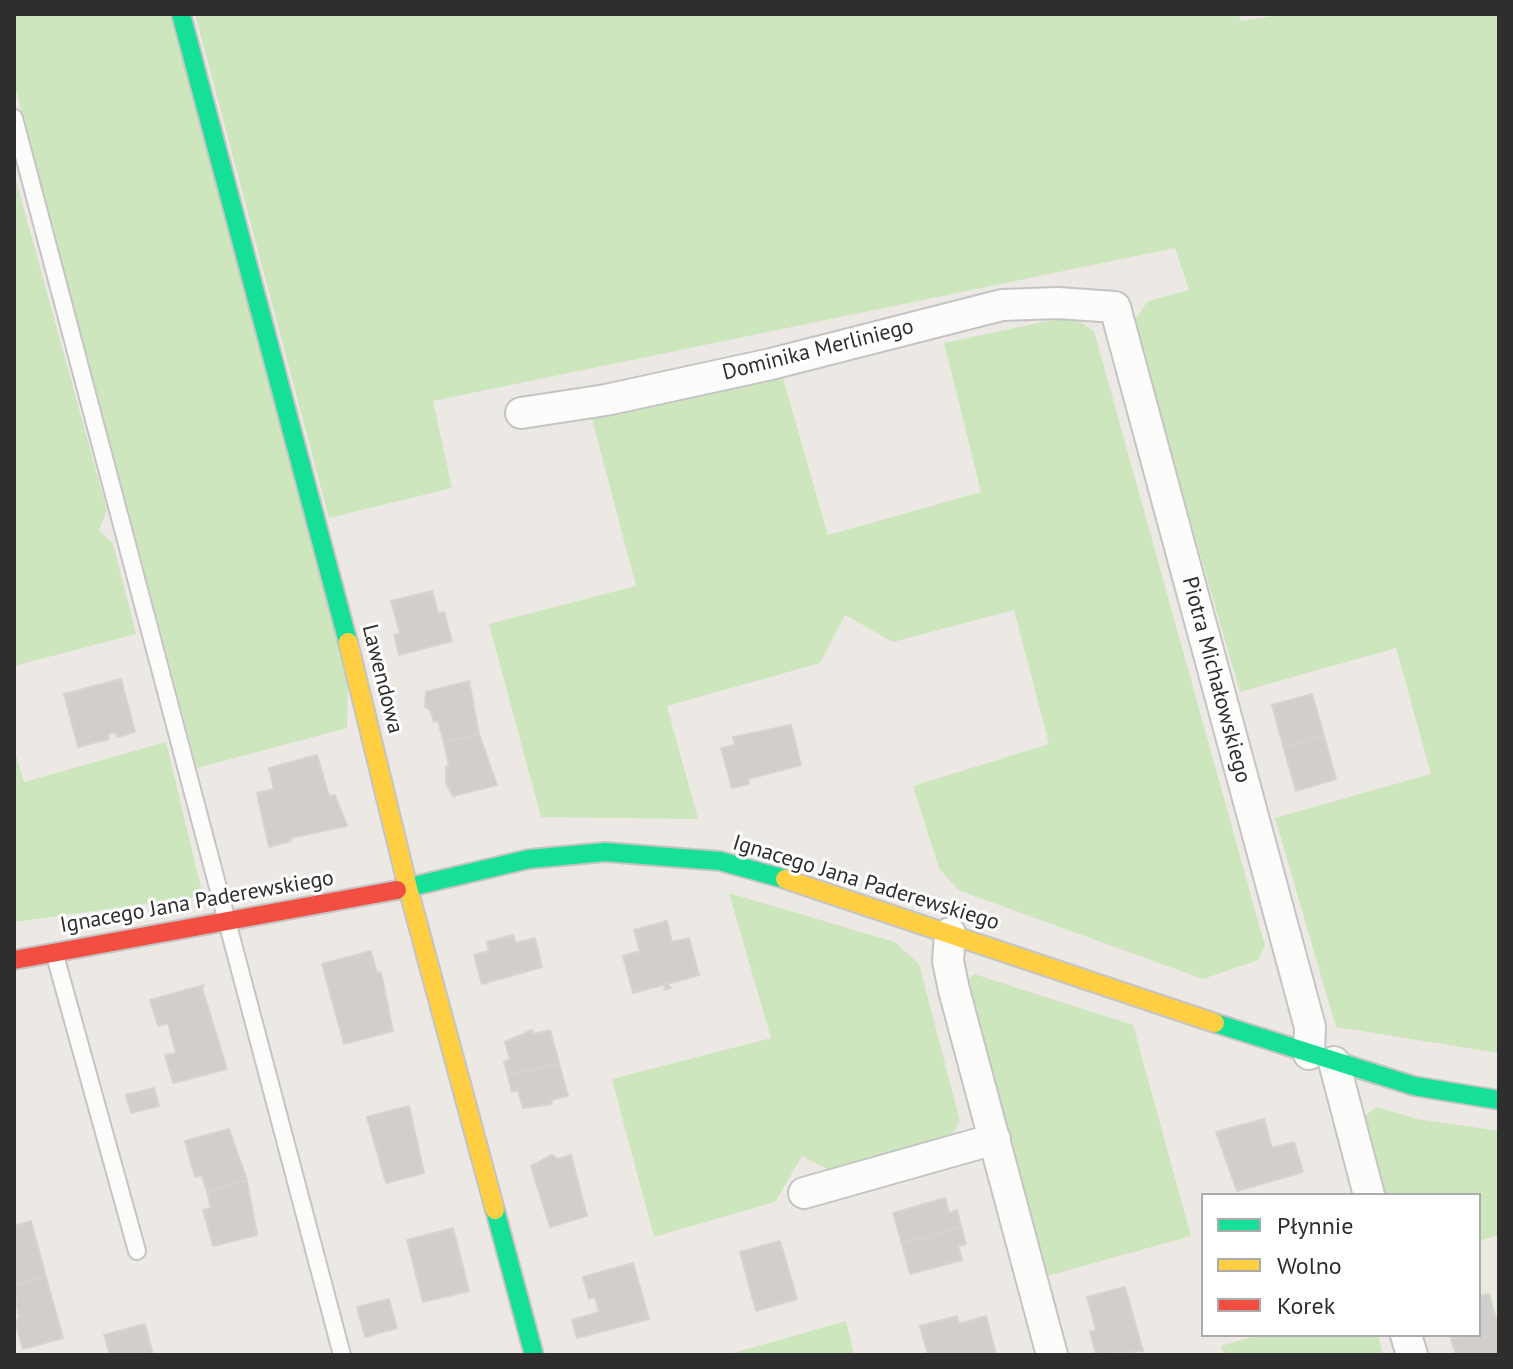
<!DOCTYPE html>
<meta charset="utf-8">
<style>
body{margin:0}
#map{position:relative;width:1513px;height:1369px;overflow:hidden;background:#ece8e4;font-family:"PT Sans",sans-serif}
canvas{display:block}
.frame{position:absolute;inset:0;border:16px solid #2e2e2e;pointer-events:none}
.legend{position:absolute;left:1201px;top:1193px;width:280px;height:144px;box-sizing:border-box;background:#fff;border:2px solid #ababab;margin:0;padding:10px 14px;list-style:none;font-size:24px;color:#2e2e2e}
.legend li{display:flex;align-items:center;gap:16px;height:40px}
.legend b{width:40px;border:2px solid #ababab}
</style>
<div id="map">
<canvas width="1513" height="1369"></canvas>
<div class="frame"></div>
<ul class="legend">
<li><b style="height:10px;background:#16e098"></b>Płynnie</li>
<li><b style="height:10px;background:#ffcf43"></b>Wolno</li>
<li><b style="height:10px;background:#f24e42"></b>Korek</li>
</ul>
</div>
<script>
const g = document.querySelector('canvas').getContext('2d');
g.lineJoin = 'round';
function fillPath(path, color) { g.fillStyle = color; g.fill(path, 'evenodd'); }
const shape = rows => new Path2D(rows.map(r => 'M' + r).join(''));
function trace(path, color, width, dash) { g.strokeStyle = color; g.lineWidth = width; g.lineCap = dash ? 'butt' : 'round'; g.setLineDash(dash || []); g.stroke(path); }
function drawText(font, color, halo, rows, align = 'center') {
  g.font = font + ' "PT Sans",sans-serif'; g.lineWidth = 6; g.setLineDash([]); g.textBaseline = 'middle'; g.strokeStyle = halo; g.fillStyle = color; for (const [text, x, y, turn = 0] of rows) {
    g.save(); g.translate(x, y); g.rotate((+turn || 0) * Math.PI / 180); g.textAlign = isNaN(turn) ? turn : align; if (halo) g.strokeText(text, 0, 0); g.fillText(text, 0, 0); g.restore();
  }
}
const green = shape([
 [14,14,171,14,348,682,347,728,197,768,14,83],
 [195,14,1238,14,1241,21,1287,14,1499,14,1499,1053,1336,1027,1275,818,1431,774,1396,648,1240,692,1133,322,1148,301,1189,290,1175,248,433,401,452,488,329,518],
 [14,173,107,510,99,530,113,544,136,634,14,666],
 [1071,316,1094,331,1265,946,1258,960,1203,979,958,890,939,868,913,786,1049,744,1014,610,893,642,845,615,820,663,667,706,698,819,541,817,489,624,636,586,591,415,783,378,828,535,981,492,944,343],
 [166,742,203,896,14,922,14,749,24,782],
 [729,893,895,942,919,964,960,1121,950,1138,833,1172,802,1156,775,1202,654,1237,612,1079,771,1038],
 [974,974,1133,1025,1191,1236,1044,1277,965,983],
 [1376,1107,1418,1119,1499,1131,1499,1235,1479,1241,1479,1195,1380,1195,1360,1120],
 [846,1321,854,1355,726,1355],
 [1259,1335,1378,1335,1383,1355,1224,1355,1221,1346]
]);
const building = shape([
 [432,591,438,613,444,612,452,641,399,655,394,635,400,633,391,601,432,591],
 [121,679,135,732,117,737,116,732,108,734,109,739,78,747,64,694,121,679],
 [469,681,479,734,444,743,438,721,434,722,430,710,425,707,426,692,469,681],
 [1312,694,1324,736,1284,749,1272,705,1312,694],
 [791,725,801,765,748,779,749,784,732,788,721,748,735,745,733,737,791,725],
 [479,734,497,785,453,796,446,783,446,767,449,766,444,743,479,734],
 [1324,736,1336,779,1296,791,1284,749,1324,736],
 [317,755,329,796,335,795,347,826,290,838,291,841,269,847,257,793,274,789,269,768,317,755],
 [667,921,672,942,689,938,699,975,667,984,671,988,664,990,666,984,633,993,623,956,640,951,634,930,667,921],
 [513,935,516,943,535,938,542,967,482,984,474,955,489,951,487,942,513,935],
 [371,951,377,973,381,972,393,1031,344,1044,322,964,371,951],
 [204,985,202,988,227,1069,173,1083,165,1055,176,1053,168,1023,158,1026,150,1000,204,985],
 [532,1030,533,1034,550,1030,559,1063,508,1076,504,1061,510,1059,505,1042,532,1030],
 [559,1063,568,1096,551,1100,552,1104,523,1108,518,1090,512,1092,508,1076,559,1063],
 [154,1088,159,1106,131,1113,126,1095,154,1088],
 [409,1106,424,1173,386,1183,367,1117,409,1106],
 [1264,1119,1272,1148,1294,1142,1303,1172,1237,1191,1216,1132,1264,1119],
 [229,1129,247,1180,207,1192,202,1175,195,1177,185,1141,229,1129],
 [552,1155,558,1159,571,1155,587,1216,550,1227,531,1166,552,1155],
 [247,1180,257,1235,213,1246,203,1210,211,1208,207,1192,247,1180],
 [945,1198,949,1213,957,1210,961,1226,902,1244,893,1213,945,1198],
 [31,1221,46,1277,14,1286,14,1226,31,1221],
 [961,1226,966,1244,958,1246,962,1260,910,1274,902,1244,961,1226],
 [453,1228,469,1291,423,1302,407,1240,453,1228],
 [780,1241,797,1299,756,1311,740,1252,780,1241],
 [633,1263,649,1319,577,1338,572,1320,599,1312,595,1297,589,1299,583,1277,633,1263],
 [46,1277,63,1338,23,1349,15,1321,19,1319,14,1286,46,1277],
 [1125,1287,1143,1351,1096,1355,1090,1332,1096,1330,1087,1297,1125,1287],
 [1489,1294,1499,1330,1499,1355,1456,1355,1451,1338,1479,1335,1479,1296,1489,1294],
 [389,1299,397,1328,365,1337,357,1307,389,1299],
 [957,1316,959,1324,986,1316,996,1354,928,1355,920,1326,957,1316],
 [145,1324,153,1355,110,1355,104,1335,145,1324]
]);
const lane = shape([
 [14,118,342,1355],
 [54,952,137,1251]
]);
const street = shape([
 [521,413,606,400,771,364,1002,305,1058,303,1115,307,1310,1027,1309,1054],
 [950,933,948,961,954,990,1052,1355],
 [1334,1062,1369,1195],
 [804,1193,995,1139],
 [1406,1335,1412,1355]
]);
const fast = shape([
 [181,14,348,642],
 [397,890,529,859,605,852,720,861,785,879],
 [1215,1023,1414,1086,1499,1100],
 [495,1210,534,1355]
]);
const slow = shape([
 [348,642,408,888,495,1210],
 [785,879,1215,1023]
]);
const jam = shape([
 [14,960,397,890]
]);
const streetNames = [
 ["Dominika Merliniego",818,350,-14],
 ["Lawendowa",382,679,76],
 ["Piotra Michałowskiego",1216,680,75],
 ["Ignacego Jana Paderewskiego",866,883,17],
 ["Ignacego Jana Paderewskiego",197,902,-10]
];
fillPath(green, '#cee6be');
fillPath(building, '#d1cecb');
trace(building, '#d7d4d0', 2);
trace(lane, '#c5c4c5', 20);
trace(street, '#c5c4c5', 34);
trace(fast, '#c5c4c5', 22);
trace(slow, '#c5c4c5', 22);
trace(jam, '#c5c4c5', 22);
trace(lane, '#fcfcfb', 16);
trace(street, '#fcfcfb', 30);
trace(fast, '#16e098', 18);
trace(slow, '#ffcf43', 18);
trace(jam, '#f24e42', 18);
drawText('22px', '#2e2e2e', '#fff', streetNames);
</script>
